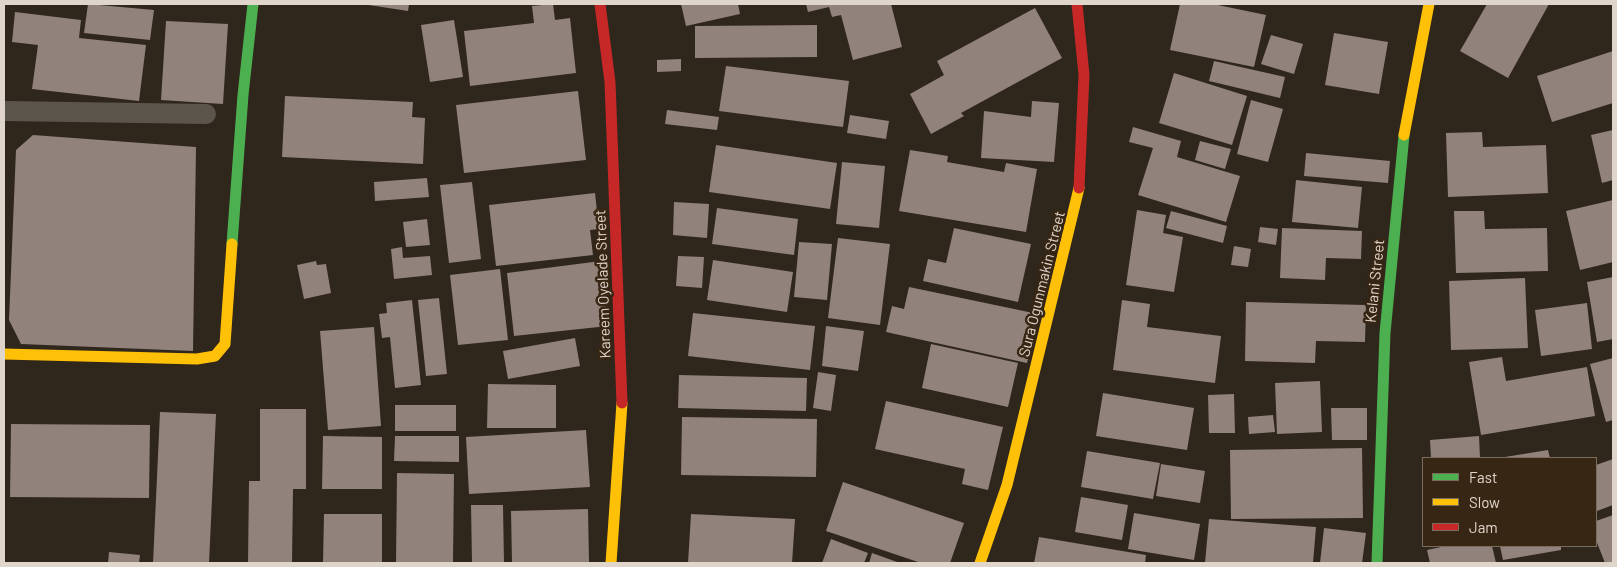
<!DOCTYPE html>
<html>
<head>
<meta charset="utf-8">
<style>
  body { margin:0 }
  #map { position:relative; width:1617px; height:567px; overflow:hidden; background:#2f261c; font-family:Barlow,sans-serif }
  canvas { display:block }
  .frame { position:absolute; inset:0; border:5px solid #e0d5ca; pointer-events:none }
  .legend { position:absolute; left:1422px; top:457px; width:175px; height:90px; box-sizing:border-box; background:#372614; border:1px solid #7b6c5d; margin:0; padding:6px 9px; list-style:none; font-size:15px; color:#e0d5ca }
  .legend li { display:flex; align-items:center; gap:10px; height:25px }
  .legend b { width:25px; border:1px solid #7b6c5d }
</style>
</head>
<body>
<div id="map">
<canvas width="1617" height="567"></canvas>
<div class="frame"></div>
<ul class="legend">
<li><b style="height:6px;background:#4caf50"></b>Fast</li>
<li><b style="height:6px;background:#ffc107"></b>Slow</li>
<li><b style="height:6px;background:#c62828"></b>Jam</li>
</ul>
</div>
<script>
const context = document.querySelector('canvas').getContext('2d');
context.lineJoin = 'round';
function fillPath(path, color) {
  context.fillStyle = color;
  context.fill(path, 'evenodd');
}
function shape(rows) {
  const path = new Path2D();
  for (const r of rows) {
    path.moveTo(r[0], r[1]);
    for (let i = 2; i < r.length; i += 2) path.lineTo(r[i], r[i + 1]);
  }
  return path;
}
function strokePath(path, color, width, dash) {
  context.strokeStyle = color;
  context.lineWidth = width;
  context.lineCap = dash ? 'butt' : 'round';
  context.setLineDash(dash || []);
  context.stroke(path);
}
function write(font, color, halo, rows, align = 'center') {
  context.font = font + ' Barlow,sans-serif';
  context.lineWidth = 5;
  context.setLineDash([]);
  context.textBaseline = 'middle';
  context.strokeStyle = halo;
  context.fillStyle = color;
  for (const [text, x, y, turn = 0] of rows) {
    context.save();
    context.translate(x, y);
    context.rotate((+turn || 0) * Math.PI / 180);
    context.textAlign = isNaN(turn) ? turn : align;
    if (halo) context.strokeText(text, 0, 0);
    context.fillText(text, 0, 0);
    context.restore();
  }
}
const building = shape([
  [88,4,154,10,150,40,84,33],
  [362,4,409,4,408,11],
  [553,4,555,20,570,18,576,73,470,86,464,31,534,23,532,6],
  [681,4,738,4,740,14,686,26],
  [806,4,891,4,902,47,853,60,841,15,832,17,829,7,808,12],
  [1180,4,1213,4,1266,15,1254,67,1170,50],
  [1487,4,1549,4,1508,78,1460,51],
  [1035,8,1062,58,961,113,964,116,931,134,910,94,944,75,937,61],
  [15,12,81,20,79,38,146,45,139,101,32,89,38,45,12,42],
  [454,20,463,77,430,82,421,25],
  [166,21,228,24,223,104,161,100],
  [817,25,817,57,695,58,695,26],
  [1334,33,1388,42,1379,94,1325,85],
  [1271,35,1303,44,1294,74,1261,64],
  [1613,51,1613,103,1552,122,1537,76],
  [681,59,681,71,657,72,657,60],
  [1214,61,1285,77,1280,98,1209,81],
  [726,66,849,81,843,127,719,111],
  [1174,73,1247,96,1232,145,1159,123],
  [578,91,586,160,464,173,456,105],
  [285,96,413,102,412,117,425,118,423,164,282,157],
  [1251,100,1283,109,1268,162,1237,154],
  [1032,101,1059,103,1054,162,981,158,984,111,1031,117],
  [667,110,719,117,717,130,665,124],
  [850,115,889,121,886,139,847,133],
  [1133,127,1181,141,1177,157,1240,176,1226,222,1138,195,1153,148,1129,142],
  [1613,130,1613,180,1602,183,1591,135],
  [1482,132,1483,147,1546,145,1548,193,1448,197,1446,133],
  [33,135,196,147,193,351,21,344,9,320,16,150],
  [1200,141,1231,149,1225,169,1195,160],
  [716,145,837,163,830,209,709,192],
  [910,150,948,156,947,162,1004,172,1006,163,1037,169,1026,232,899,211],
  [1306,153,1390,161,1388,183,1304,176],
  [842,162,885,166,879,228,836,224],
  [427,178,429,197,375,201,374,182],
  [1296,180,1362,187,1358,228,1292,222],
  [472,182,481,259,449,263,440,185],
  [595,193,599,229,590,230,593,255,496,266,489,205],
  [1613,200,1613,262,1580,270,1566,211],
  [674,202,709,204,707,238,673,235],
  [717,208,798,219,794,255,712,244],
  [1137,210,1166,215,1163,233,1183,237,1174,292,1126,285],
  [1171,211,1227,226,1223,243,1166,228],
  [1454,211,1484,211,1485,229,1547,228,1548,271,1456,273],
  [427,219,430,245,406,247,403,222],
  [1260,227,1278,229,1276,245,1258,242],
  [954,228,1031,244,1018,302,923,281,928,259,946,263],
  [1282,228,1362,231,1361,259,1326,258,1325,280,1280,278],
  [838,238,890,244,880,325,828,318],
  [799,242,832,244,827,300,794,297],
  [1234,246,1251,249,1248,267,1231,265],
  [402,247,403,258,430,256,432,275,394,279,391,249],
  [678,256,704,257,702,288,676,286],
  [713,260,793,272,787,312,707,300],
  [316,261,317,265,326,264,331,293,304,299,297,265],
  [601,261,608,326,514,336,507,273],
  [500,269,508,340,458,345,450,275],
  [1613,277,1613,339,1597,342,1587,282],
  [1525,278,1528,348,1451,350,1449,281],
  [909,287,1038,314,1027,363,886,332,892,306,904,309],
  [439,298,447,374,426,376,418,300],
  [412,300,421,385,395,388,390,337,382,338,379,314,387,313,386,303],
  [1122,300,1150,304,1147,327,1221,336,1215,383,1113,370],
  [1246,302,1366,305,1365,342,1316,341,1315,363,1245,361],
  [1587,303,1592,349,1541,356,1535,310],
  [693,313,815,326,810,370,688,356],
  [826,326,864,331,858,371,822,366],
  [374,327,381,426,328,430,320,331],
  [575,338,580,366,508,379,503,351],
  [931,344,1018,363,1008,407,922,388],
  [1502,357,1506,381,1587,367,1595,416,1481,435,1469,362],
  [1613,358,1613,420,1606,422,1590,364],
  [818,372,836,375,831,411,813,408],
  [679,375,807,378,806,411,678,408],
  [1320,381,1322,432,1277,434,1275,383],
  [488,384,556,385,556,428,487,428],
  [1103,393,1194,408,1187,450,1096,436],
  [1234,394,1235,433,1209,433,1208,395],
  [886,401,1003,427,988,490,962,484,965,469,875,449],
  [395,405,456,405,456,431,395,431],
  [1331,408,1367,408,1367,440,1332,440],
  [260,409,306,409,306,489,293,489,292,563,248,563,249,481,260,481],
  [160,412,216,414,209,563,153,563],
  [1273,415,1275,432,1249,434,1248,417],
  [682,417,817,419,816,477,681,475],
  [11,424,150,425,149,498,10,497],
  [586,430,590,487,469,494,466,437],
  [323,436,382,437,382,489,322,489],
  [395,436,459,436,459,462,394,461],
  [1479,436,1480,458,1431,458,1430,440],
  [1362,448,1363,518,1231,519,1230,450],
  [1548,450,1550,458,1505,458,1505,457],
  [1087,451,1160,463,1153,499,1081,487],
  [1613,459,1613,505,1597,511,1596,465],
  [1161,464,1205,471,1200,503,1156,496],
  [397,473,454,474,453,563,396,563],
  [843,482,964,523,950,563,921,563,826,531],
  [1081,497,1128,505,1122,540,1075,532],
  [471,505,503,505,504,563,472,563],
  [588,509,589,563,512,563,511,511],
  [1134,513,1200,524,1194,560,1128,549],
  [324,514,382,514,382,563,323,563],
  [691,514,795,519,792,563,688,563],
  [1613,515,1613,562,1605,563,1596,540,1596,521],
  [1209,519,1316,527,1313,563,1205,563],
  [1324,528,1366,533,1362,563,1320,563],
  [1039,537,1146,555,1145,563,1034,563],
  [831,539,868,553,864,563,822,563],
  [1446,546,1492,546,1496,563,1430,563,1427,550],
  [1500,546,1561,546,1561,550,1503,560],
  [109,552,140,555,139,563,108,563],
  [872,553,900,563,869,563]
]);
const lane = shape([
  [4,111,206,114]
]);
const fast = shape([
  [232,244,243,95,253,4],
  [1377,563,1385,333,1404,135]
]);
const slow = shape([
  [1404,135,1429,4],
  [4,354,197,359,215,356,225,344,232,244],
  [611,563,622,403],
  [980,563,1007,485,1079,188]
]);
const jam = shape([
  [600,4,610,82,622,403],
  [1077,4,1084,75,1079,188]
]);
const streetNames = [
  ["Kelani Street",1375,281,-84],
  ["Kareem Oyelade Street",603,284,-92],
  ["Sura Ogunmakin Street",1042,284,-76]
];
fillPath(building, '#91827c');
strokePath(lane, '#5c554b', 20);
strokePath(fast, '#4caf50', 11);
strokePath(slow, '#ffc107', 11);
strokePath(jam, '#c62828', 11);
write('15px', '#e0d5ca', '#372614', streetNames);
</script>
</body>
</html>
